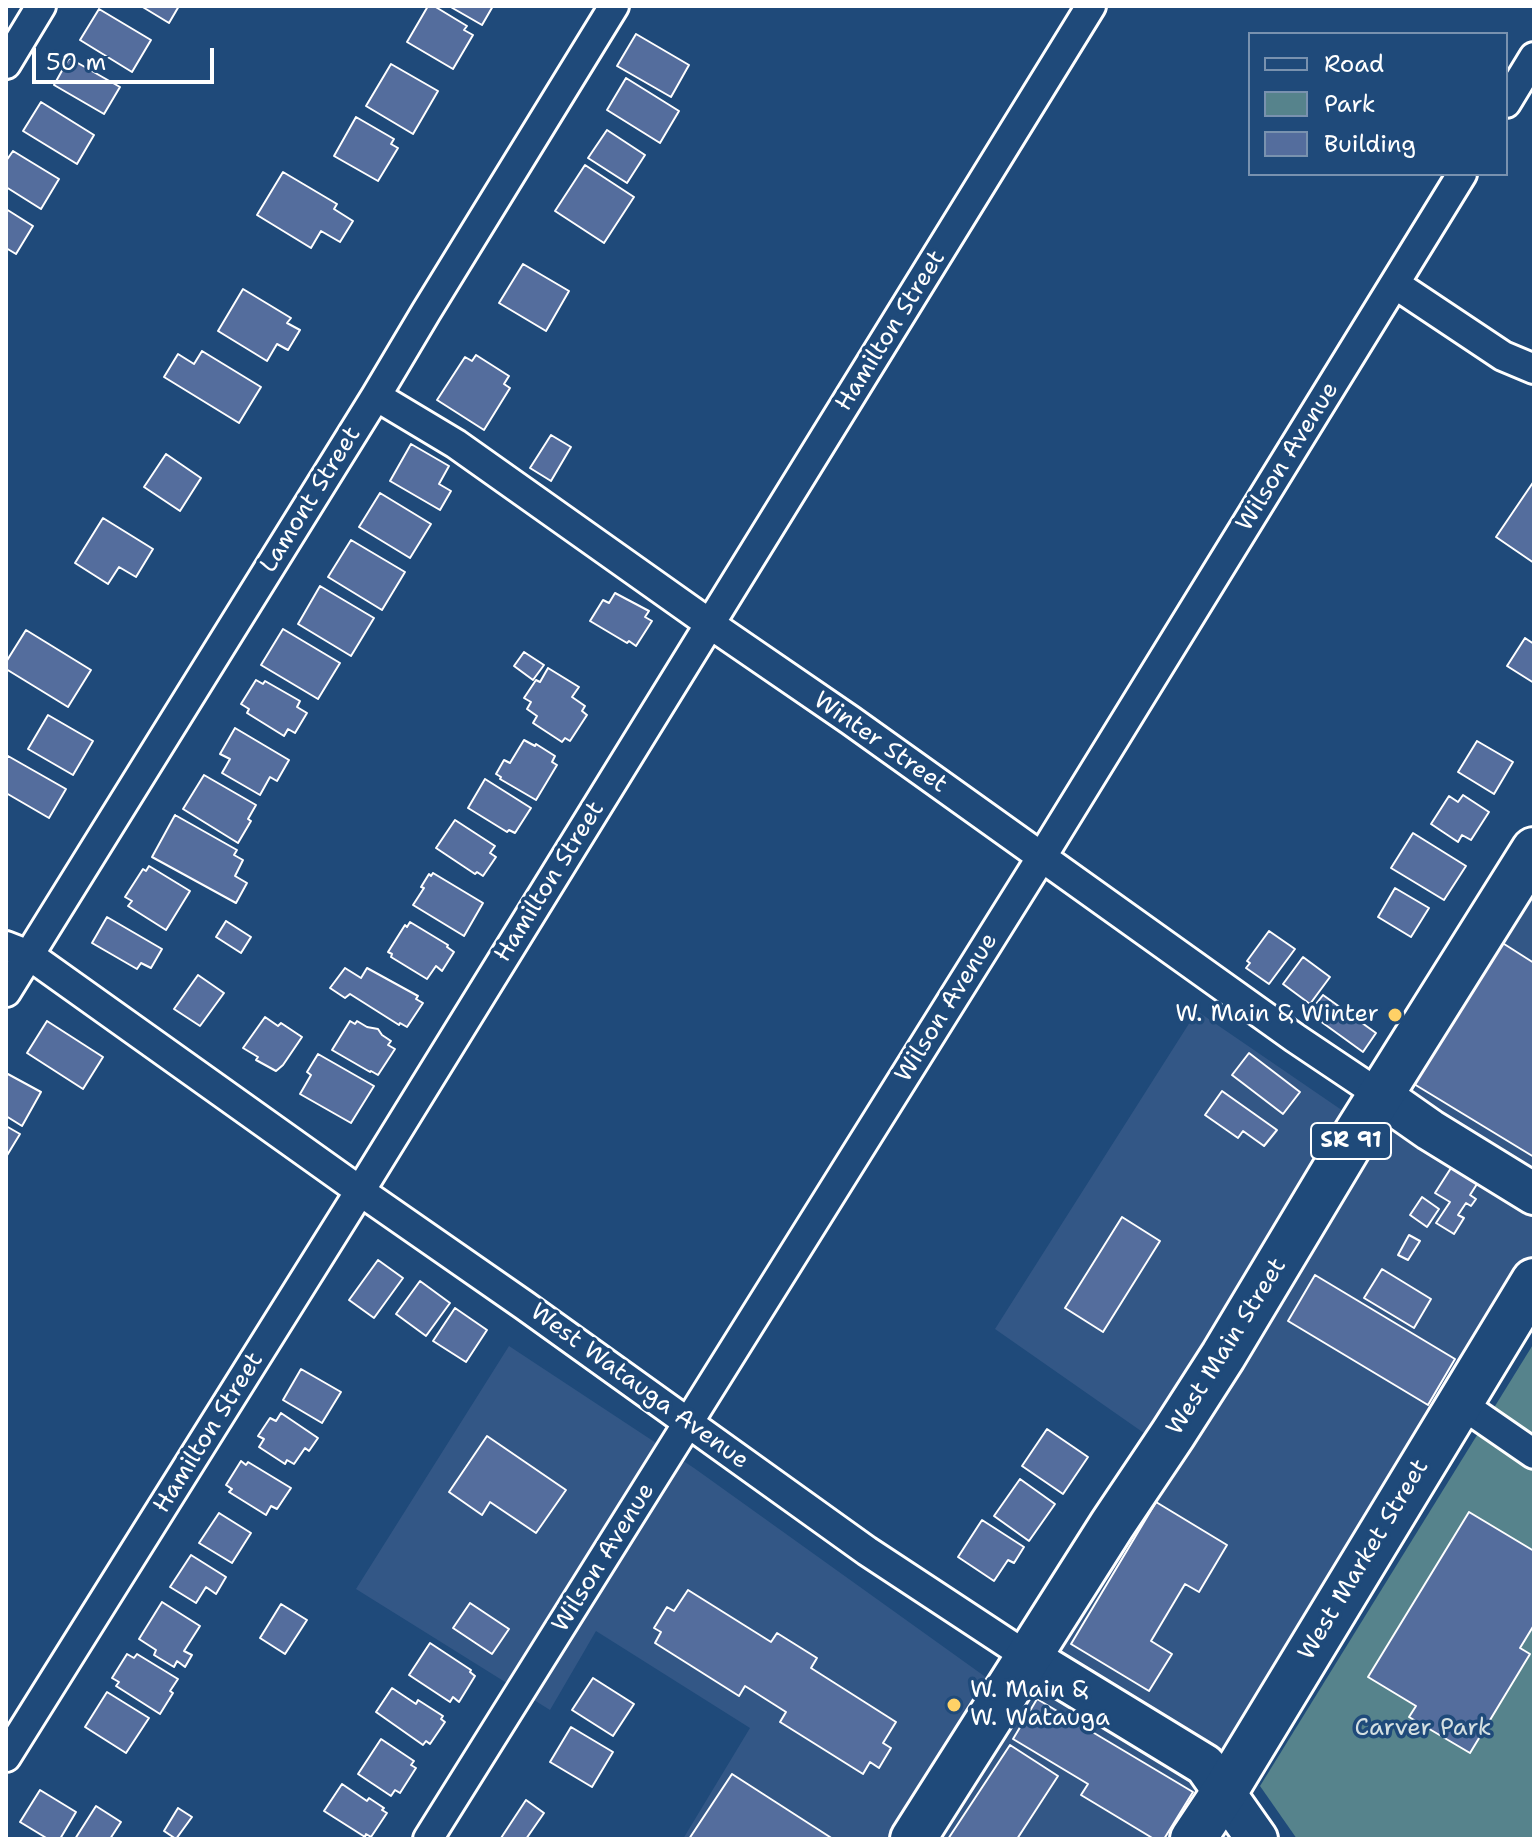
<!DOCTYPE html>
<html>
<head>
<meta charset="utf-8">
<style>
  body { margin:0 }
  #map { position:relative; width:1540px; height:1845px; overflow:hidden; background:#1f4a7a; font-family:"Shantell Sans",sans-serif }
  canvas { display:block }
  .frame { position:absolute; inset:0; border:8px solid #fff; pointer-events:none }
  .legend { position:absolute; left:1248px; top:32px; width:260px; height:144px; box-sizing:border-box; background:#1f4a7a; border:2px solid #7992af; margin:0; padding:10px 14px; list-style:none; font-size:24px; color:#fff }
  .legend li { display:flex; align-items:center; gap:16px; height:40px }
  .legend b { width:40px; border:2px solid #7992af }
  .scale { position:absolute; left:32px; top:48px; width:182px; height:36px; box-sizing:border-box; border:4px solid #fff; border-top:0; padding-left:10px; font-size:24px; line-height:28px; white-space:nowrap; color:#fff; -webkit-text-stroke:6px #1f4a7a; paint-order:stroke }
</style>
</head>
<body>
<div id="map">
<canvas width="1540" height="1845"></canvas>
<div class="frame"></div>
<ul class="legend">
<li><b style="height:10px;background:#1f4a7a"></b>Road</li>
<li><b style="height:22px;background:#56838c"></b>Park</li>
<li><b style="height:22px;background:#546d9d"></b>Building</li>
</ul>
<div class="scale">50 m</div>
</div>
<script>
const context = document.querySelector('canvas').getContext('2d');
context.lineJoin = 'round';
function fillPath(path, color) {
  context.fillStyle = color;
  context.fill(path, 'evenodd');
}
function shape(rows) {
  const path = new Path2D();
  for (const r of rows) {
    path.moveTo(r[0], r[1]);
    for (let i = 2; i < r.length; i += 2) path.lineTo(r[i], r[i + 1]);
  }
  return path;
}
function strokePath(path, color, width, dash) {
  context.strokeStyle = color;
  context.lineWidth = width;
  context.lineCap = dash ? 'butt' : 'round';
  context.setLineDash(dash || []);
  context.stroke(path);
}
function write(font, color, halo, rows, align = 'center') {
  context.font = font + ' "Shantell Sans",sans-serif';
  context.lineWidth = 7;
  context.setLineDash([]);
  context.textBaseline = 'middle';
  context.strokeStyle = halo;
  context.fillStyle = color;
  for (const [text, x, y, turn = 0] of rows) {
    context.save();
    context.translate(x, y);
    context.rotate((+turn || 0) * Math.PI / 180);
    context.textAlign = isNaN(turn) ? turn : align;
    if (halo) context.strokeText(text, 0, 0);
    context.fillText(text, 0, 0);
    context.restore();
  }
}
const built = shape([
  [1534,896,1534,1328,1259,1777,1237,1839,683,1839,750,1728,596,1631,550,1710,356,1589,509,1346,694,1468,987,1678,1027,1702,1184,1461,995,1329,1197,1011,1384,1139]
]);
const green = shape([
  [1534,1343,1534,1839,1297,1839,1260,1786]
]);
const building = shape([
  [141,6,179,6,169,23,141,6],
  [428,6,434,6,467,26,464,30,473,35,453,69,407,42,428,6],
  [449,6,493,6,482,25,449,6],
  [99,9,151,40,132,72,80,40,99,9],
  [636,34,689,65,671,97,617,66,636,34],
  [69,58,120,87,104,114,54,85,69,58],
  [391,64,438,91,413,134,366,106,391,64],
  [626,78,679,111,660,143,607,110,626,78],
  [41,102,94,135,77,164,23,131,41,102],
  [356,117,394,139,391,144,398,148,378,181,334,156,356,117],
  [607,130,645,155,627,183,588,158,607,130],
  [13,151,59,179,41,209,6,187,6,161,13,151],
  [585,165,634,197,604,243,555,211,585,165],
  [283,172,337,204,334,209,353,221,340,242,321,231,311,248,257,215,283,172],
  [6,209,33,226,16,254,6,248,6,209],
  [523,264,569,291,546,331,499,303,523,264],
  [243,289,291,318,287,323,300,330,288,350,277,344,267,361,218,331,243,289],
  [202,351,261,387,239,423,164,377,178,354,194,364,202,351],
  [476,355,509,376,504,384,510,388,484,430,437,400,465,357,472,361,476,355],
  [551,435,571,447,551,481,530,468,551,435],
  [411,444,449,466,439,484,451,491,440,510,390,481,411,444],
  [166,454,201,478,180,511,144,487,166,454],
  [1534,481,1534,563,1496,537,1534,481],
  [380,493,431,524,410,558,359,527,380,493],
  [103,518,153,549,136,577,119,567,108,584,75,563,103,518],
  [351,540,405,572,382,610,328,577,351,540],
  [320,586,374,618,351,656,298,624,320,586],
  [615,593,649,611,645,617,652,621,636,646,629,641,627,643,590,621,603,600,609,603,615,593],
  [283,629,340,663,318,699,261,665,283,629],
  [26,630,91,670,68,707,6,669,6,662,26,630],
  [1525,638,1534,644,1534,683,1507,666,1525,638],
  [524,652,544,665,533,680,514,666,524,652],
  [548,668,579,687,572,697,585,706,582,711,587,715,570,741,565,738,562,742,533,723,537,716,527,709,531,702,524,698,536,680,540,682,548,668],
  [256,680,263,684,265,681,300,701,297,707,307,713,295,733,288,729,284,736,247,713,249,709,241,704,256,680],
  [48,715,93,741,73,775,28,749,48,715],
  [235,728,289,760,277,781,270,777,260,795,222,773,230,759,220,754,235,728],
  [524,740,535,746,536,744,555,756,552,762,557,765,536,800,500,779,501,777,496,774,504,760,510,763,524,740],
  [1477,741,1513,762,1494,794,1458,772,1477,741],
  [8,756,66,789,49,818,6,793,6,759,8,756],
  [204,775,256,805,248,819,251,821,238,843,183,809,204,775],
  [485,779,531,808,515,833,509,830,507,832,468,808,485,779],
  [1463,795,1489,812,1471,840,1462,835,1458,842,1431,824,1449,796,1458,802,1463,795],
  [175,815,237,850,234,855,243,860,235,876,247,883,236,903,152,857,175,815],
  [455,820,495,846,490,853,496,857,483,876,477,872,475,874,436,848,455,820],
  [1413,833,1466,866,1444,900,1391,868,1413,833],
  [149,866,190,891,166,930,128,906,132,901,125,897,143,869,146,871,149,866],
  [433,873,483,903,464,936,413,905,424,888,421,887,429,874,431,876,433,873],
  [1395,888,1429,908,1411,937,1378,917,1395,888],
  [107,917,162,949,151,968,141,963,137,969,92,943,107,917],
  [226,921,251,937,241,953,216,937,226,921],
  [410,922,448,945,447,947,454,952,442,971,436,966,427,979,391,957,392,954,388,952,405,925,407,927,410,922],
  [1269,931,1295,949,1269,984,1246,968,1250,963,1247,961,1269,931],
  [1501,942,1534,963,1534,1157,1414,1084,1501,942],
  [1303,957,1330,977,1310,1004,1283,984,1303,957],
  [345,968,361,978,367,968,418,996,416,999,423,1003,407,1027,400,1023,399,1025,350,994,345,998,330,988,345,968],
  [198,975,224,993,200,1026,174,1009,198,975],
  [1323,995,1376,1033,1363,1052,1309,1013,1323,995],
  [265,1017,278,1026,281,1023,302,1037,283,1065,276,1071,256,1060,258,1057,243,1048,265,1017],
  [47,1021,103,1057,83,1089,27,1053,47,1021],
  [350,1021,355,1024,357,1021,367,1027,378,1029,382,1035,391,1041,388,1045,395,1049,378,1075,371,1071,370,1072,332,1050,350,1021],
  [1249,1053,1300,1092,1283,1114,1232,1075,1249,1053],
  [318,1054,374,1086,351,1123,300,1094,311,1075,307,1072,318,1054],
  [6,1073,41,1092,22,1126,6,1116,6,1073],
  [1222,1091,1277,1130,1264,1146,1243,1131,1238,1138,1205,1115,1222,1091],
  [6,1126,20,1134,6,1157,6,1126],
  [1451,1168,1477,1184,1470,1195,1476,1199,1471,1206,1466,1203,1458,1215,1464,1218,1454,1234,1436,1223,1450,1202,1435,1193,1451,1168],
  [1422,1197,1439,1209,1427,1227,1410,1215,1422,1197],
  [1122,1217,1160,1241,1103,1332,1065,1308,1122,1217],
  [1409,1235,1420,1241,1408,1260,1398,1255,1409,1235],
  [378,1260,403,1278,374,1318,349,1300,378,1260],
  [1382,1269,1431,1299,1414,1328,1364,1298,1382,1269],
  [1315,1275,1455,1359,1428,1405,1288,1321,1315,1275],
  [420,1281,450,1303,426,1336,396,1314,420,1281],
  [455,1308,487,1330,466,1362,433,1341,455,1308],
  [301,1369,341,1392,322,1423,283,1400,301,1369],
  [281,1413,318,1438,309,1451,305,1448,294,1464,287,1460,285,1464,259,1447,264,1439,258,1436,270,1418,276,1421,281,1413],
  [1047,1429,1088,1457,1063,1494,1022,1466,1047,1429],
  [487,1436,566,1490,536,1533,490,1502,482,1515,449,1492,487,1436],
  [241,1461,246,1465,248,1462,291,1488,277,1509,271,1506,266,1515,229,1492,232,1489,226,1485,241,1461],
  [1020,1479,1055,1504,1029,1541,994,1516,1020,1479],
  [1156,1502,1227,1545,1199,1592,1185,1584,1151,1641,1172,1654,1149,1691,1071,1644,1156,1502],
  [1469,1512,1534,1551,1534,1625,1520,1648,1530,1654,1470,1753,1409,1717,1416,1706,1368,1677,1469,1512],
  [219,1513,251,1533,232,1563,199,1543,219,1513],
  [982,1520,1024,1547,1014,1563,1008,1560,994,1581,958,1557,982,1520],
  [191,1555,226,1577,216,1594,206,1587,196,1603,170,1587,191,1555],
  [688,1590,771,1642,777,1633,817,1658,811,1668,896,1722,883,1743,891,1748,879,1768,870,1762,863,1774,780,1722,786,1712,745,1686,739,1696,655,1643,661,1632,654,1628,667,1607,674,1611,688,1590],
  [162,1602,200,1626,184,1651,192,1655,185,1667,177,1661,174,1667,154,1655,156,1650,139,1639,162,1602],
  [470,1603,509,1629,492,1654,453,1628,470,1603],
  [281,1604,307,1620,285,1654,260,1638,281,1604],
  [430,1643,471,1670,470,1672,475,1676,459,1702,453,1697,450,1702,409,1675,430,1643],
  [127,1654,134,1658,137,1654,178,1679,170,1691,173,1693,160,1714,116,1686,119,1682,112,1678,127,1654],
  [593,1678,634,1704,613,1736,572,1710,593,1678],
  [392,1688,416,1704,418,1700,443,1716,441,1719,445,1722,430,1744,426,1741,423,1745,376,1712,392,1688],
  [107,1692,149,1718,126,1753,85,1727,107,1692],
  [1037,1699,1193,1792,1164,1839,1154,1839,1081,1795,1088,1784,1013,1739,1037,1699],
  [571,1727,613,1752,592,1787,550,1762,571,1727],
  [381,1739,414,1761,411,1765,416,1768,400,1793,395,1790,391,1796,358,1774,381,1739],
  [1010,1745,1058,1776,1017,1839,948,1839,1010,1745],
  [732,1774,833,1839,689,1839,732,1774],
  [342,1784,367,1801,369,1798,384,1808,382,1810,387,1813,371,1837,366,1834,365,1837,324,1811,342,1784],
  [40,1790,76,1812,60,1839,48,1839,20,1822,40,1790],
  [526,1800,544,1813,526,1839,502,1839,501,1838,526,1800],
  [96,1806,121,1822,110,1839,75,1839,96,1806],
  [178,1808,192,1817,176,1839,164,1831,178,1808]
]);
const street = shape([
  [6,64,41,6],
  [1506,103,1534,57],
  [1395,284,1503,356,1534,369],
  [376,396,456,444,710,624,850,720,1295,1038,1380,1095],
  [6,946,29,955,360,1191,524,1305,867,1551,1028,1657],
  [6,992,376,396,426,312,614,6],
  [1460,1403,1534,1454],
  [6,1757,360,1191,1091,6],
  [428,1839,1041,858,1462,174]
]);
const secondary = shape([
  [1380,1095,1430,1130,1534,1194],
  [1028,1657,1205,1765,1257,1839]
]);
const primary = shape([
  [913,1839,1112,1525,1173,1434,1223,1356,1356,1134,1534,850],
  [1193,1839,1225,1791,1534,1281]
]);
const markers = [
  [1395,1015,8,"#ffd166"],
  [954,1705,8,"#ffd166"]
];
const shields = [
  [1351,1141,80]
];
const shieldNames = [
  ["SR 91",1351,1141]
];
const streetNames = [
  ["Hamilton Street",891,331,-58],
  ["Wilson Avenue",1288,457,-58],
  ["Lamont Street",311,500,-58],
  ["Winter Street",880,743,35],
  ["Hamilton Street",550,882,-58],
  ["Wilson Avenue",947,1008,-58],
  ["West Main Street",1227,1347,-58],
  ["West Watauga Avenue",639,1387,36],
  ["Hamilton Street",209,1433,-58],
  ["Wilson Avenue",604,1558,-58],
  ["West Market Street",1364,1560,-59]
];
const poiNames = [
  ["W. Main & Winter",1379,1015],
  ["W. Main &",970,1691,"left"],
  ["W. Watauga",970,1719,"left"]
];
const parkNames = [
  ["Carver Park",1423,1729]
];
fillPath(built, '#335786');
fillPath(green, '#56838c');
fillPath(building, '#546d9d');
strokePath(building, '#fff', 2);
strokePath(street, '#fff', 34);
strokePath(secondary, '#fff', 46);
strokePath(primary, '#fff', 50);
strokePath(street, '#1f4a7a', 28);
strokePath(secondary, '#1f4a7a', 40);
strokePath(primary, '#1f4a7a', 44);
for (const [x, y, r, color] of markers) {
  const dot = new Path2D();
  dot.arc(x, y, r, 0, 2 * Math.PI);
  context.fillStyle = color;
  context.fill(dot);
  strokePath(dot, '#1f4a7a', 3);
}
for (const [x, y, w] of shields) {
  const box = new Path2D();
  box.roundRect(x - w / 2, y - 18, w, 36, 6);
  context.fillStyle = '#1f4a7a';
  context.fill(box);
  strokePath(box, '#fff', 2);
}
write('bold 22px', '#fff', null, shieldNames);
write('24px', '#fff', '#1f4a7a', streetNames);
write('24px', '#fff', '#1f4a7a', poiNames, 'right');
write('24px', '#d5e0e2', '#1f4a7a', parkNames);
</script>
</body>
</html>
